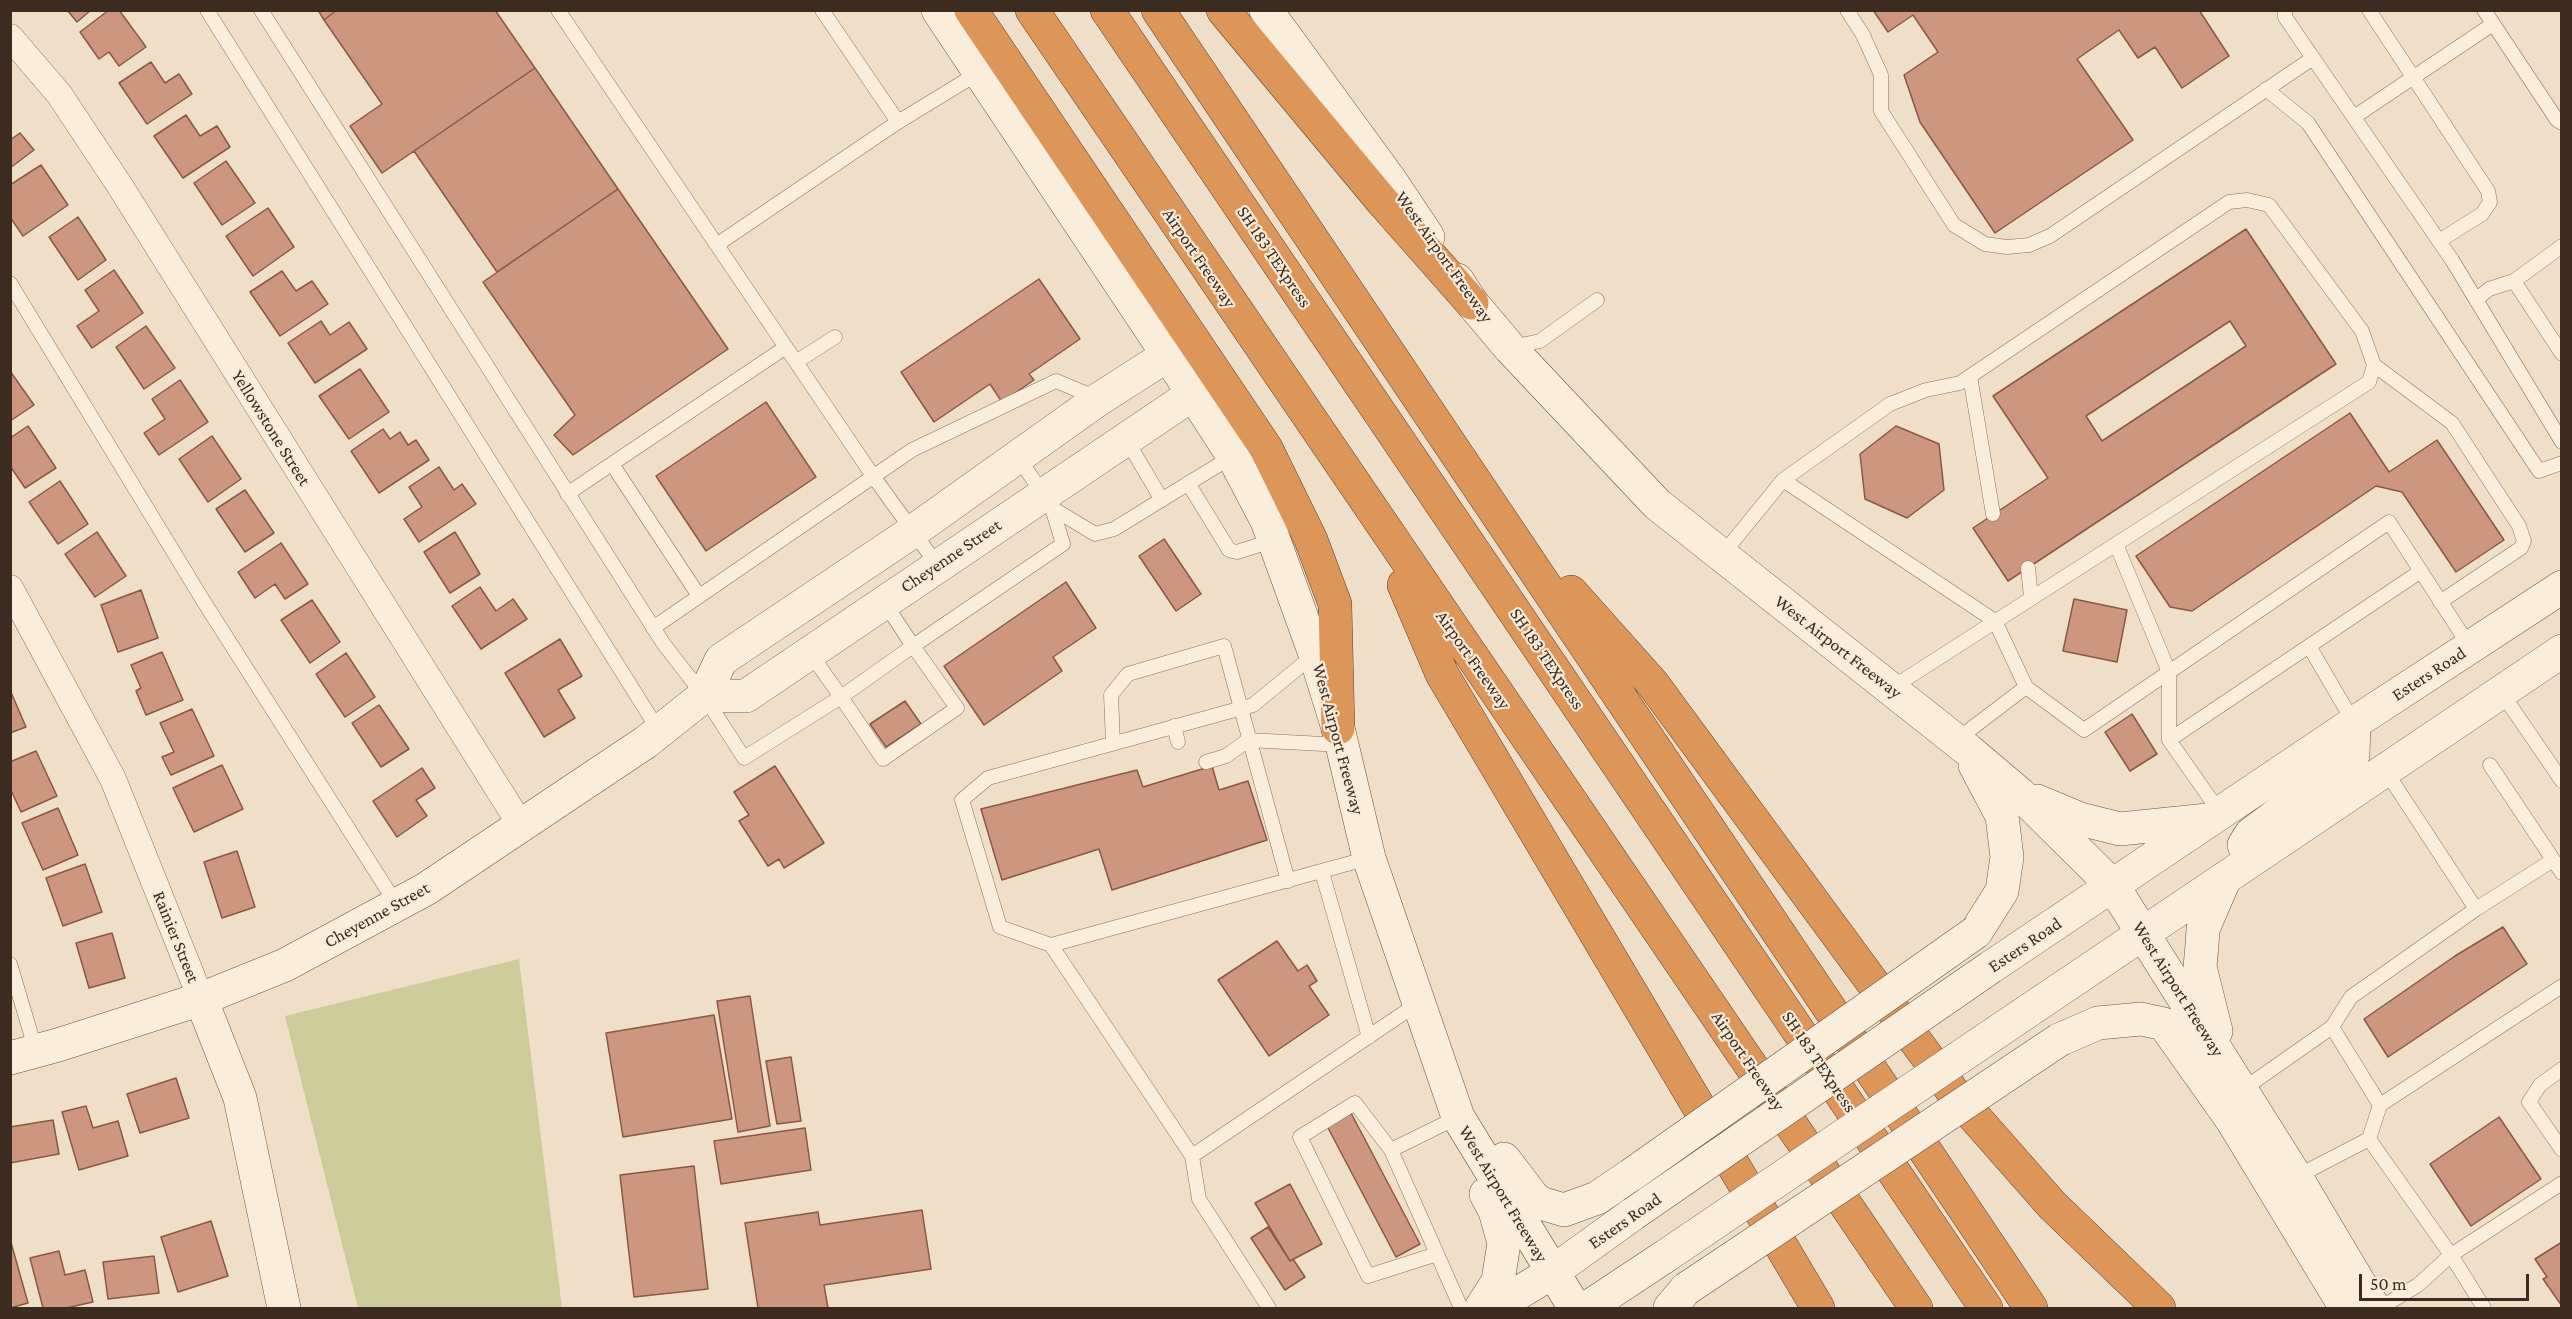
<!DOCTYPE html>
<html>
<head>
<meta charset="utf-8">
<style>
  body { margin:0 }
  #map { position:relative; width:2572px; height:1319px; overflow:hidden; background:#efdfc8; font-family:"Crimson Pro",serif }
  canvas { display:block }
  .frame { position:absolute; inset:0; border:12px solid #3b2b20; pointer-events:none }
  .scale { position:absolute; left:2359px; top:1274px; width:170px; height:27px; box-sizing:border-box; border:3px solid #3b2b20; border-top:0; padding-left:8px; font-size:18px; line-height:21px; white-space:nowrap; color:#3b2b20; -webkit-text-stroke:4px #f6ead8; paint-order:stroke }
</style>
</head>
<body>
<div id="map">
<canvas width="2572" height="1319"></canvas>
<div class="frame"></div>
<div class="scale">50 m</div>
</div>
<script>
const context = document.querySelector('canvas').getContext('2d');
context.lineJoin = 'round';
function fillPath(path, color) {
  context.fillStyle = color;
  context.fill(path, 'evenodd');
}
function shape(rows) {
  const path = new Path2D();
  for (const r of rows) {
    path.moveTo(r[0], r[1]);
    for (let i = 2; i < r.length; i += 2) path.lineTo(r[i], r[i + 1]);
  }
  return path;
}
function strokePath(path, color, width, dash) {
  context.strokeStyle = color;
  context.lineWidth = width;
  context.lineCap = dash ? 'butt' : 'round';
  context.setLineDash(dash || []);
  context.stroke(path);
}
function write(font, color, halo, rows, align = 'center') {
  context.font = font + ' "Crimson Pro",serif';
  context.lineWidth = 4.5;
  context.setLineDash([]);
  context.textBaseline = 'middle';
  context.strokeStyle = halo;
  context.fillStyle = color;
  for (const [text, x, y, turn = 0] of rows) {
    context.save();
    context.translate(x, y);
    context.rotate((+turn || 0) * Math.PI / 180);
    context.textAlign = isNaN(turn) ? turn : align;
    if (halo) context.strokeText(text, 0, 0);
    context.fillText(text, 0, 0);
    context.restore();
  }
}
const green = shape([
  [519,959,562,1308,358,1308,285,1016]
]);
const building = shape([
  [67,10,91,10,77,22,67,10],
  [109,10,119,10,146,47,119,66,109,52,99,59,80,32,109,10],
  [318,10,337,10,324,20,318,10],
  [337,10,495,10,535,68,382,173,350,126,382,104,324,20,337,10],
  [1873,10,2199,10,2229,56,2182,88,2155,47,2138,58,2119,30,2077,59,2133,140,1995,233,1920,122,1904,75,1938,52,1913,15,1888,32,1873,10],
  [151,62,165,83,179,74,192,94,147,124,119,83,151,62],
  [535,68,618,189,497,272,414,151,535,68],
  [186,115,200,136,217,126,230,147,183,178,154,136,186,115],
  [20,133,34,150,10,168,10,140,20,133],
  [226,161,255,203,222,225,194,183,226,161],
  [41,165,68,205,23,236,10,217,10,185,41,165],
  [618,189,728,349,573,455,554,435,575,415,483,282,618,189],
  [268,208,294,247,253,276,226,236,268,208],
  [78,217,106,260,78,280,49,237,78,217],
  [2246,229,2336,364,2008,581,1973,528,2048,478,1993,396,2246,229],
  [2230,321,2246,346,2102,441,2086,416,2230,321],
  [114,270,143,313,92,348,77,326,99,311,85,290,114,270],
  [282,271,296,291,312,281,328,304,280,336,250,292,282,271],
  [1039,279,1080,339,1029,374,1034,380,1002,402,990,384,934,422,901,372,1039,279],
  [321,321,330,335,349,322,367,349,315,383,288,343,321,321],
  [146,326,175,368,144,389,116,347,146,326],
  [360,369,389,412,349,439,319,396,360,369],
  [10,371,34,405,10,421,10,371],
  [180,380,208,422,159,455,144,433,165,419,152,399,180,380],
  [766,402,816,477,706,551,656,476,766,402],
  [2350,413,2389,472,2437,440,2504,540,2456,572,2402,492,2376,486,2192,611,2170,607,2136,556,2350,413],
  [28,426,56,468,25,488,10,466,10,438,28,426],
  [1896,426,1939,444,1944,490,1907,518,1865,499,1860,454,1896,426],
  [383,429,390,439,400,432,408,445,416,440,429,460,379,493,351,451,383,429],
  [212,436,241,479,208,502,179,459,212,436],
  [439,467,454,490,462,484,476,504,419,542,404,519,422,507,409,487,439,467],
  [60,481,88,524,58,544,29,502,60,481],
  [245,490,274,533,245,552,216,509,245,490],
  [97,532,126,576,95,597,65,554,97,532],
  [455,532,480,574,450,593,424,552,455,532],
  [1164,539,1201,594,1176,611,1139,556,1164,539],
  [281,543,308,584,285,599,275,584,255,598,238,572,281,543],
  [1066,582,1096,628,1053,657,1062,671,984,725,944,666,1066,582],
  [480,587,496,611,513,599,527,619,481,649,452,606,480,587],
  [141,590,158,638,118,652,101,605,141,590],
  [2074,599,2127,610,2117,662,2063,651,2074,599],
  [312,600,340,642,310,663,281,620,312,600],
  [560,639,582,676,558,690,575,718,544,737,505,673,560,639],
  [162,652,183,700,146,715,136,691,141,688,131,665,162,652],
  [346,653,375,697,345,717,316,674,346,653],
  [10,690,26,727,10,733,10,690],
  [905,701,921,724,886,747,870,724,905,701],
  [379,705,409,749,381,767,352,723,379,705],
  [192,709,214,756,171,775,162,757,174,752,160,723,192,709],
  [2132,714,2157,754,2130,771,2105,732,2132,714],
  [36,751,57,796,21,812,10,788,10,762,36,751],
  [222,765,243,809,194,832,173,788,222,765],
  [775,766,824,843,784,868,779,859,768,866,739,821,749,815,734,792,775,766],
  [1212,766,1219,790,1248,781,1267,840,1112,890,1099,849,1002,880,981,809,1137,770,1143,787,1212,766],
  [422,768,435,788,416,800,427,816,397,837,373,801,422,768],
  [58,808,78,855,43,870,22,823,58,808],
  [237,851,255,907,222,918,204,862,237,851],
  [85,864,102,912,63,926,46,878,85,864],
  [2503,927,2527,964,2388,1057,2364,1019,2455,956,2503,927],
  [112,933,125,978,89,988,76,943,112,933],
  [1277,941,1298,971,1307,965,1317,981,1309,986,1329,1015,1269,1056,1218,980,1277,941],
  [750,996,770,1126,738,1132,717,1001,750,996],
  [714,1015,732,1119,623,1137,606,1033,714,1015],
  [791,1057,801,1121,777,1124,766,1061,791,1057],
  [176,1078,189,1118,140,1133,127,1094,176,1078],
  [86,1106,93,1128,118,1121,128,1156,79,1170,62,1112,86,1106],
  [1351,1113,1420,1244,1396,1257,1327,1126,1351,1113],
  [2499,1117,2541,1179,2471,1226,2430,1164,2499,1117],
  [53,1120,59,1154,10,1163,10,1127,53,1120],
  [805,1128,811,1170,721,1184,714,1141,805,1128],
  [694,1166,708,1289,634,1297,620,1175,694,1166],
  [1290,1184,1322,1244,1290,1261,1255,1203,1290,1184],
  [922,1210,931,1269,824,1285,828,1308,758,1308,745,1223,818,1212,820,1225,922,1210],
  [211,1221,228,1276,178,1292,161,1237,211,1221],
  [1268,1227,1290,1261,1293,1259,1305,1277,1285,1290,1251,1238,1268,1227],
  [10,1239,28,1303,10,1308,10,1239],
  [2562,1242,2562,1306,2543,1279,2547,1277,2535,1259,2562,1242],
  [59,1251,65,1275,85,1270,93,1302,66,1308,43,1308,30,1258,59,1251],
  [154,1256,159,1293,108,1299,103,1262,154,1256]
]);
const lane = shape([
  [207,10,659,731],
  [261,10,663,643,704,696,744,758,841,697,883,759,957,708,913,646,1063,544,1052,508],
  [558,10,873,476,938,566],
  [822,10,898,122],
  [1847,10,1863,35,1881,75,1881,111,1954,225,1985,244,2007,247,2029,245,2050,236,2313,58,2285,17,2285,10],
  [2369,10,2488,191,2490,202,2482,214,2439,241],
  [2484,10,2557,120,2562,123],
  [2313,58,2452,260,2562,442],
  [2266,89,2308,123,2539,471,2562,463],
  [2354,117,2493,24],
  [718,244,898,122,980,72],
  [2562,246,2514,281,2562,354],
  [10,283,204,602,397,905],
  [2476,300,2489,289,2514,281],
  [1512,347,1540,341,1597,300],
  [796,362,835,337],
  [2374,365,2452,423,2519,526,2524,541,2521,548,2440,602],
  [1970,376,1993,514],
  [1126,439,1162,500],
  [1018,457,1052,508,1095,534,1114,529,1233,456],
  [612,464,699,596],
  [1783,480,1995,621,2026,687,2084,730,2389,522,2470,647],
  [1188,483,1229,550,1237,552,1275,540],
  [567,494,786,347],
  [2116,544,2169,672,2169,740,2221,814],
  [1722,555,1783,480,1890,404,1926,390,1960,383,2229,202,2247,200,2269,205,2362,331,2374,365,2369,382,1890,689],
  [2028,568,2031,597],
  [653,628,912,450,1056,381,1097,398],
  [2309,646,2354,723],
  [810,653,841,697,913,646,884,602],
  [1314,655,1253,705,988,778,962,800,1000,927,1051,945,1369,858],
  [2501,692,2562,781],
  [1174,726,1178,742],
  [2169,740,2421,571],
  [1955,741,2026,687],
  [1113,743,1111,695,1128,674,1224,646,1288,881],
  [1206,762,1226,756,1248,740,1342,745],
  [2490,765,2562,873],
  [2385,770,2476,909],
  [1322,872,1369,1037],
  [1051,945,1192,1156,1417,1004],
  [10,964,36,1051],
  [2562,1069,2540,1085,2529,1102,2562,1150],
  [2242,1090,2332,1027],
  [2380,1105,2332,1027,2351,997,2476,909,2553,860],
  [1458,1117,1391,1150,1461,1308],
  [1391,1150,1355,1103,1300,1137,1368,1276,1437,1254],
  [1192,1156,1199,1199,1269,1308],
  [2296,1177,2369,1139],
  [2380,1308,2418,1285,2451,1255,2562,1183],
  [2484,1308,2451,1255,2369,1139,2380,1105,2562,986]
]);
const street = shape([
  [10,37,59,94,120,186,522,827],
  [10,588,113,779,201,999]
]);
const secondary = shape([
  [938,10,1168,355,1233,456,1267,521,1315,654,1338,728,1369,858,1458,1117,1575,1308],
  [1266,10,1390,180,1428,237],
  [1457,280,1472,303,1510,348,1657,504,1968,750,2020,794,2113,886,2296,1177,2374,1308],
  [704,696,746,696,1193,394],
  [1975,765,2002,816,2007,857,2002,891,1976,932],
  [2037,801,2080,819,2120,829,2208,820],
  [2244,845,2251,834,2336,771,2353,755,2354,723],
  [1991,967,2354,723,2562,587],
  [201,999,240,1098,284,1308],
  [2028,1011,2562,651],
  [2216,1031,2200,967,2202,945,2203,929,2225,878],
  [2059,1040,2098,1023,2141,1019,2164,1024,2232,1120,2346,1308],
  [10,1058,58,1045,201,999,285,965,426,889,646,742,704,696,721,660,912,532,1099,399,1168,355],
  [1504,1159,1537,1202,1564,1210,1597,1198,1631,1175],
  [1481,1308,1498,1281,1504,1243,1495,1211,1486,1194],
  [1494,1308,1551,1273,1633,1214],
  [1587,1308,1664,1257],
  [1670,1308,1686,1289]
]);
const highway = shape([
  [971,10,1266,448,1311,540,1335,604,1338,728],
  [1032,10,1916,1308],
  [1107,10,1986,1308],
  [1158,10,2031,1308],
  [1223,10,1382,201,1472,303],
  [1404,585,1442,674,1818,1308],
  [1571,592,1653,684,1956,1096,2052,1205,2159,1308]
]);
const secondaryBridge = shape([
  [1631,1175,1976,932],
  [1633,1214,1991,967],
  [1664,1257,2028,1011],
  [1686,1289,2059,1040]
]);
const streetNames = [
  ["SH 183 TEXpress",1274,257,56],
  ["West Airport Freeway",1444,257,55],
  ["Airport Freeway",1199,258,56],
  ["Yellowstone Street",271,428,58],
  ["Cheyenne Street",951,556,-34],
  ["West Airport Freeway",1838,647,38],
  ["SH 183 TEXpress",1547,659,56],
  ["Airport Freeway",1473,660,55],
  ["Esters Road",2429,674,-33],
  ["West Airport Freeway",1338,739,75],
  ["Cheyenne Street",377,915,-29],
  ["Rainier Street",176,937,68],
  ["Esters Road",2025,945,-34],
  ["West Airport Freeway",2178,989,58],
  ["Airport Freeway",1748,1061,56],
  ["SH 183 TEXpress",1819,1062,56],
  ["West Airport Freeway",1503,1194,59],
  ["Esters Road",1625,1221,-35]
];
fillPath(green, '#cccd9b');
fillPath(building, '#cc977e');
strokePath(building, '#8a5843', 1.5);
strokePath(lane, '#8b715d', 15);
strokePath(street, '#8b715d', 27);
strokePath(secondary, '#6d5240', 34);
strokePath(highway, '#593f31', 34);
strokePath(lane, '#f9eddc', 14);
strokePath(street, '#f9eddc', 26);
strokePath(secondary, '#f9eddc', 33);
strokePath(highway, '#dc965a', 33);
strokePath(secondaryBridge, '#6d5240', 34, []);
strokePath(secondaryBridge, '#f9eddc', 33);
write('18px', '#3b2b20', '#f6ead8', streetNames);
</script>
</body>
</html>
